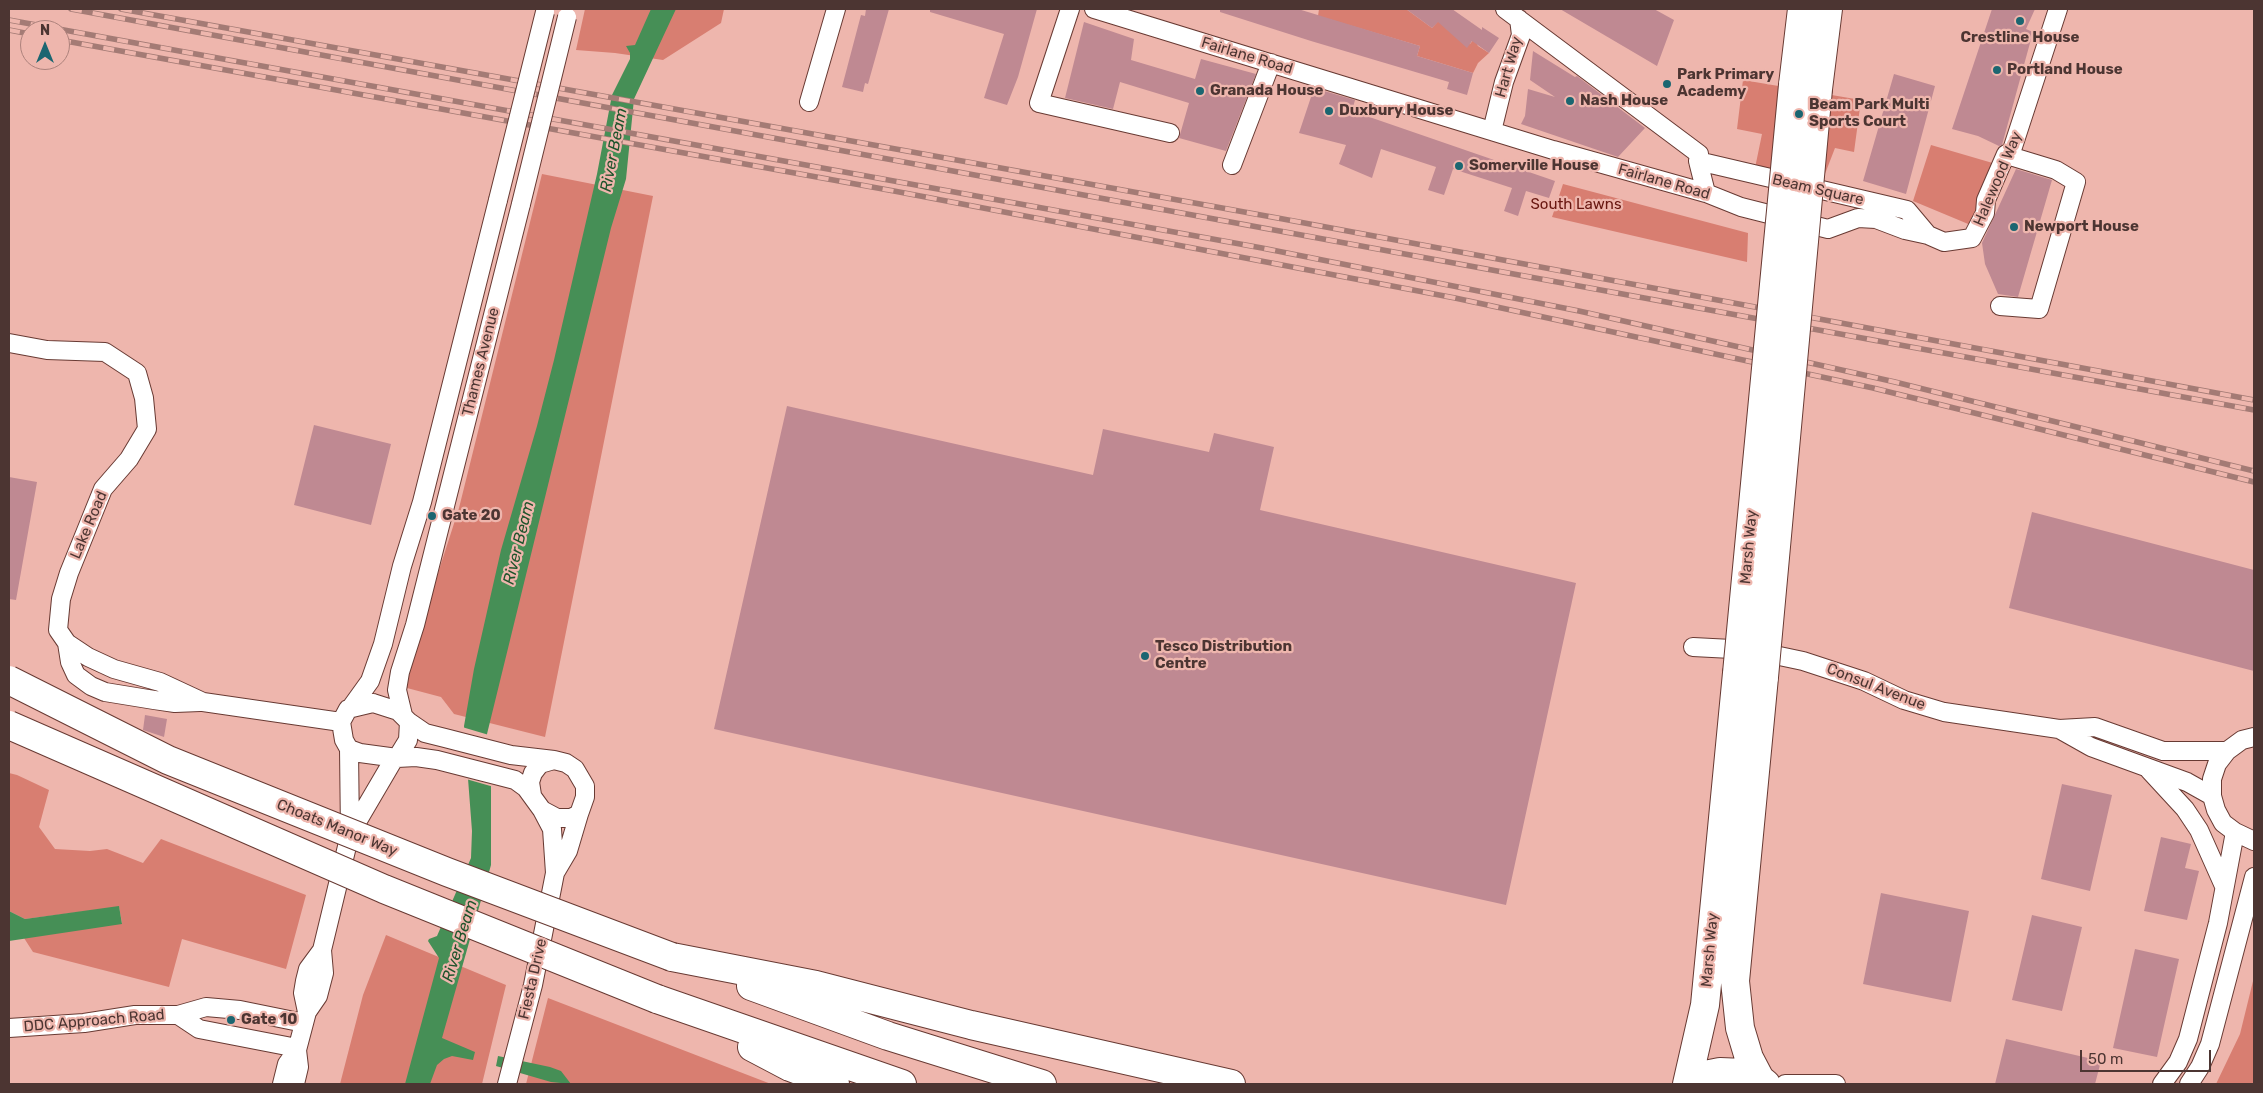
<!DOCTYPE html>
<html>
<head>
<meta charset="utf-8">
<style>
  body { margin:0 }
  #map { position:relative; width:2263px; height:1093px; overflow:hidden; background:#eeb6ad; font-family:Rubik,sans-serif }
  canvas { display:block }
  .frame { position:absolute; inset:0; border:10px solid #4c3532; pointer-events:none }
  .north { position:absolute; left:20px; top:20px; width:50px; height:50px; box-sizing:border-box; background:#eeb6ad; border:1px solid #ad827c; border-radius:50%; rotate:0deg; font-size:14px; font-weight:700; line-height:20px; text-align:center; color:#4c3532 }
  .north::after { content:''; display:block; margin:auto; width:18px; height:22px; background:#1b6671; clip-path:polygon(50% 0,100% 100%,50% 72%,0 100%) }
  .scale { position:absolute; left:2080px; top:1050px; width:131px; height:22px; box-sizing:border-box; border:2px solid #4c3532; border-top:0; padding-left:6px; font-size:15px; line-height:18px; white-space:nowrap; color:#4c3532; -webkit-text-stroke:4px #eeb6ad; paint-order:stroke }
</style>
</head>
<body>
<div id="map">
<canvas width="2263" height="1093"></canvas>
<div class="frame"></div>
<div class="north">N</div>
<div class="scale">50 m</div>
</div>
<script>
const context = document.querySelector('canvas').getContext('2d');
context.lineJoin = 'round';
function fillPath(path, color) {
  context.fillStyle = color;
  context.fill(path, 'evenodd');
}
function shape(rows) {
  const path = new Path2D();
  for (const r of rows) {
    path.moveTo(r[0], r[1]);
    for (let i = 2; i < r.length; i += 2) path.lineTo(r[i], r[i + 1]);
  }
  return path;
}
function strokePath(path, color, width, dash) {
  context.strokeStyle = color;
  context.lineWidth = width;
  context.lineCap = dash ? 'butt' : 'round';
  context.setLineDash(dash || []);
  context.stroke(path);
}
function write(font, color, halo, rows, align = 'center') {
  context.font = font + ' Rubik,sans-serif';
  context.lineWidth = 4.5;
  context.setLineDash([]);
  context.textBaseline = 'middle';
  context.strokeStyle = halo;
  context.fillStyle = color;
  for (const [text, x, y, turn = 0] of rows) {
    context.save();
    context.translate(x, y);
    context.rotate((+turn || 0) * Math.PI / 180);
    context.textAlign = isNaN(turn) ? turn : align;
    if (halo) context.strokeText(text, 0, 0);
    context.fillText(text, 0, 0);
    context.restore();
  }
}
const green = shape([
  [585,9,724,9,721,23,663,60,615,53,576,50],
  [1319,9,1406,9,1432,28,1439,20,1470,44,1474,39,1478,46,1489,53,1478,63,1473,73,1417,56,1420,46,1318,16],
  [1743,80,1861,100,1854,152,1835,148,1823,179,1755,168,1762,134,1737,129],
  [1931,145,1996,164,1973,226,1913,201],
  [542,174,653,196,545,737,454,714,441,697,407,688,413,651,459,508],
  [1563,184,1748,233,1747,262,1552,217],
  [9,773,17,775,49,790,39,827,55,849,90,851,107,849,143,863,161,839,306,895,286,969,182,939,169,987,33,952,24,938,122,923,119,907,25,919,9,911],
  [386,935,506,985,482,1084,340,1084,363,995],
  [2254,977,2254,1084,2216,1084,2240,1034],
  [548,998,771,1084,526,1084]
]);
const water = shape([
  [651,9,676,9,634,99,626,179,611,228,487,734,491,786,491,865,442,1038,475,1052,473,1060,452,1056,444,1059,437,1065,430,1084,405,1084,439,958,428,941,429,939,437,936,471,858,472,831,464,726,474,669,501,550,537,426,554,360,597,174,612,95,630,59,630,53,626,46,635,45],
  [119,906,122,924,9,941,9,911,25,919],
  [498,1056,550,1067,561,1071,571,1084,551,1082,496,1066]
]);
const pier = shape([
  [462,727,489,735,494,787,466,779]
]);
const building = shape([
  [866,9,889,9,868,84,865,83,863,92,842,87,861,15,865,16],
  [930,9,1037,9,1018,77,1007,105,984,98,1004,34,930,12],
  [1220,9,1298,9,1420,46,1417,56,1473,73,1467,95,1447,89,1449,82,1311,41,1220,12],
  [1406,9,1452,9,1482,30,1482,27,1499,38,1489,53,1472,41,1467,48,1438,22,1432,28],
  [1560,9,1654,9,1674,20,1657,66],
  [1992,9,2035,9,2026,29,2033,32,2002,145,1999,146,1978,136,1952,129],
  [1084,22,1134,39,1131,60,1195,79,1201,59,1256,74,1226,151,1179,138,1189,103,1120,82,1113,109,1065,98],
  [1533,51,1575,77,1577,76,1645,128,1618,157,1521,124,1525,116,1528,89,1555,97,1530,80],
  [1894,74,1935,86,1906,194,1863,181],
  [1314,88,1355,100,1352,111,1555,181,1549,198,1526,191,1518,216,1504,211,1512,188,1453,169,1444,195,1428,190,1436,167,1381,149,1372,178,1339,164,1346,145,1299,133],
  [2016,169,2052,180,2018,297,1998,294,1985,264,1982,243],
  [787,406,1093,475,1103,429,1209,452,1214,433,1274,447,1260,510,1576,583,1506,905,714,729],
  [314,425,391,444,371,525,294,505],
  [9,477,37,482,16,600,9,599],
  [2032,512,2254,570,2254,671,2009,608],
  [145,715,167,719,164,737,143,730],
  [2062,784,2112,795,2090,891,2041,879],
  [2161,837,2191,844,2185,868,2199,871,2187,920,2144,911],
  [1881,893,1969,911,1951,1002,1863,984],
  [2032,915,2082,927,2062,1011,2012,1000],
  [2135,949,2179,959,2157,1057,2113,1048],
  [2006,1039,2101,1061,2095,1084,1995,1084]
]);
const street = shape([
  [1070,9,1039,103,1170,133],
  [1094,9,1553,150,1706,193,1741,207,1828,229,1858,218,1876,219,1905,230,1928,235,1944,242,1972,238,1985,213,1986,200,2006,154,2010,156,2058,9],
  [1505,9,1699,154,1698,161,1706,193],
  [809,102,836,9],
  [1492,131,1504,82,1521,35,1519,19],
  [1698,161,1907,210,1928,235],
  [1232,165,1271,63],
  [2000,306,2039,309,2076,182,2056,170,2010,156],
  [9,343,47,350,105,352,137,373,144,398,147,429,129,459,103,489,69,573,61,599,58,630,67,643,70,662,76,675,91,686,105,692,154,700,175,703,200,702],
  [67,643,88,657,114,669,160,682,203,702,341,722],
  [1693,647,1751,650,1803,661,1864,681,1904,700,1944,712,2059,729,2095,727,2163,751,2227,751],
  [373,703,398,711,409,722,408,740,397,758,360,753,349,749,344,740,341,722,348,709,373,703],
  [352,706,370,681,383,644,402,566,422,502,498,200],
  [403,715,397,690,400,672,415,625,521,204],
  [409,722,425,733,445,738,511,755,554,760],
  [2059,729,2091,747,2187,782,2212,796],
  [2254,737,2242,740,2227,751,2217,764,2212,779,2212,796,2216,810,2223,823,2235,832,2254,841],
  [397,758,416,757,437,760,515,780,526,788,542,810,557,818,571,818,579,814,585,797,585,786,575,769,566,763,554,760,540,764,533,773,530,782,532,795],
  [2149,770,2185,809,2199,830,2224,886],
  [350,834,394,759],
  [555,873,568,851,579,814],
  [307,1012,303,993,305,981,308,969,322,950],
  [178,1015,199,1029,297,1048],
  [9,1028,84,1023,135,1015,178,1015,206,1007,240,1010,304,1023],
  [282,1084,287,1064,297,1050,307,1012,318,996,324,973,322,950,350,834,349,749],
  [295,1084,299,1067,297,1050],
  [507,1084,533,985,555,873,552,829,542,810],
  [1785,1084,1836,1084],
  [2162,1084,2178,1062,2188,1039,2218,923,2235,832],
  [2189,1084,2200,1067,2210,1044,2254,877]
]);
const primary = shape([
  [1793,85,1802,9],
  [1818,89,1828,9],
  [1760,1079,1749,1058,1740,1028,1735,981,1764,677],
  [1687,1084,1705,1005,1737,673],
  [1688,1084,1705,1075,1720,1072,1744,1073,1760,1079,1766,1084]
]);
const highway = shape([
  [672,957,816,985,971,1025,1231,1084],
  [751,986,888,1036,1042,1084],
  [657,999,902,1084],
  [752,1047,790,1067,835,1084]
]);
const rail = shape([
  [71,9,2254,410],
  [121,9,1283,219,2254,400],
  [9,20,1262,248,1579,311,1895,382,2254,471],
  [9,30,30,34],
  [60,40,894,191,1455,298,1873,388,2254,482]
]);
const streetBridge = shape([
  [498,200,545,12],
  [521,204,567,17]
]);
const primaryBridge = shape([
  [1737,673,1793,85],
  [1764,677,1818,89]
]);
const highwayBridge = shape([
  [9,680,168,760,447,872,672,957],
  [9,725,384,889,657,999]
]);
const markers = [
  [2020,21,5,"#1b6671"],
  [1997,70,5,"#1b6671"],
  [1667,84,5,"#1b6671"],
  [1200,91,5,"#1b6671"],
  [1570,101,5,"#1b6671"],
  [1329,111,5,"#1b6671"],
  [1799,114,5,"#1b6671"],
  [1459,166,5,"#1b6671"],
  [2014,227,5,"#1b6671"],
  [432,516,5,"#1b6671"],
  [1145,656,5,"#1b6671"],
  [231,1020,5,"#1b6671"]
];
const poiNames = [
  ["Crestline House",2020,38,"center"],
  ["Portland House",2007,70],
  ["Park Primary",1677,75],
  ["Academy",1677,92],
  ["Granada House",1210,91],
  ["Nash House",1580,101],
  ["Beam Park Multi",1809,105],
  ["Sports Court",1809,122],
  ["Duxbury House",1339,111],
  ["Somerville House",1469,166],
  ["Newport House",2024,227],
  ["Gate 20",442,516],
  ["Tesco Distribution",1155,647],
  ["Centre",1155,664],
  ["Gate 10",241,1020]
];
const streetNames = [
  ["Fairlane Road",1247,56,17],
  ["Hart Way",1509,67,-74],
  ["Halewood Way",1998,179,-67],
  ["Fairlane Road",1664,182,16],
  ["Beam Square",1818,190,13],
  ["Thames Avenue",481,362,-76],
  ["Lake Road",89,525,-67],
  ["Marsh Way",1749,547,-85],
  ["Consul Avenue",1876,687,21],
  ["Choats Manor Way",337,828,22],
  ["Marsh Way",1710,950,-85],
  ["Fiesta Drive",533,979,-77],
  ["DDC Approach Road",94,1021,-5]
];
const parkNames = [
  ["South Lawns",1576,205]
];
const waterNames = [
  ["River Beam",614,150,-79],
  ["River Beam",519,543,-76],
  ["River Beam",460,941,-73]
];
fillPath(green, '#d87e71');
fillPath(water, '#468f56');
fillPath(pier, '#eeb6ad');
fillPath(building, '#bf8992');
strokePath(street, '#683a33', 20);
strokePath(primary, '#683a33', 30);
strokePath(highway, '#683a33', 30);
strokePath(street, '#fff', 18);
strokePath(primary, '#fff', 28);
strokePath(highway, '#fff', 28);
strokePath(rail, '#a47b75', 5.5);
strokePath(rail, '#eeb6ad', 4, [11]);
strokePath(streetBridge, '#683a33', 20, []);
strokePath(primaryBridge, '#683a33', 30, []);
strokePath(highwayBridge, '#683a33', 30, []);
strokePath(streetBridge, '#fff', 18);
strokePath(primaryBridge, '#fff', 28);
strokePath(highwayBridge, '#fff', 28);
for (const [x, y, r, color] of markers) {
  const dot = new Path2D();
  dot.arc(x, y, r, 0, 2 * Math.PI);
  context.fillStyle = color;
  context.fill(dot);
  strokePath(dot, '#eeb6ad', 2);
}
write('bold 15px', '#4c3532', '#eeb6ad', poiNames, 'left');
write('15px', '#4c3532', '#eeb6ad', streetNames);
write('15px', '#681610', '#eeb6ad', parkNames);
write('italic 16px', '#1f542c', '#eeb6ad', waterNames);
</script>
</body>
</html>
